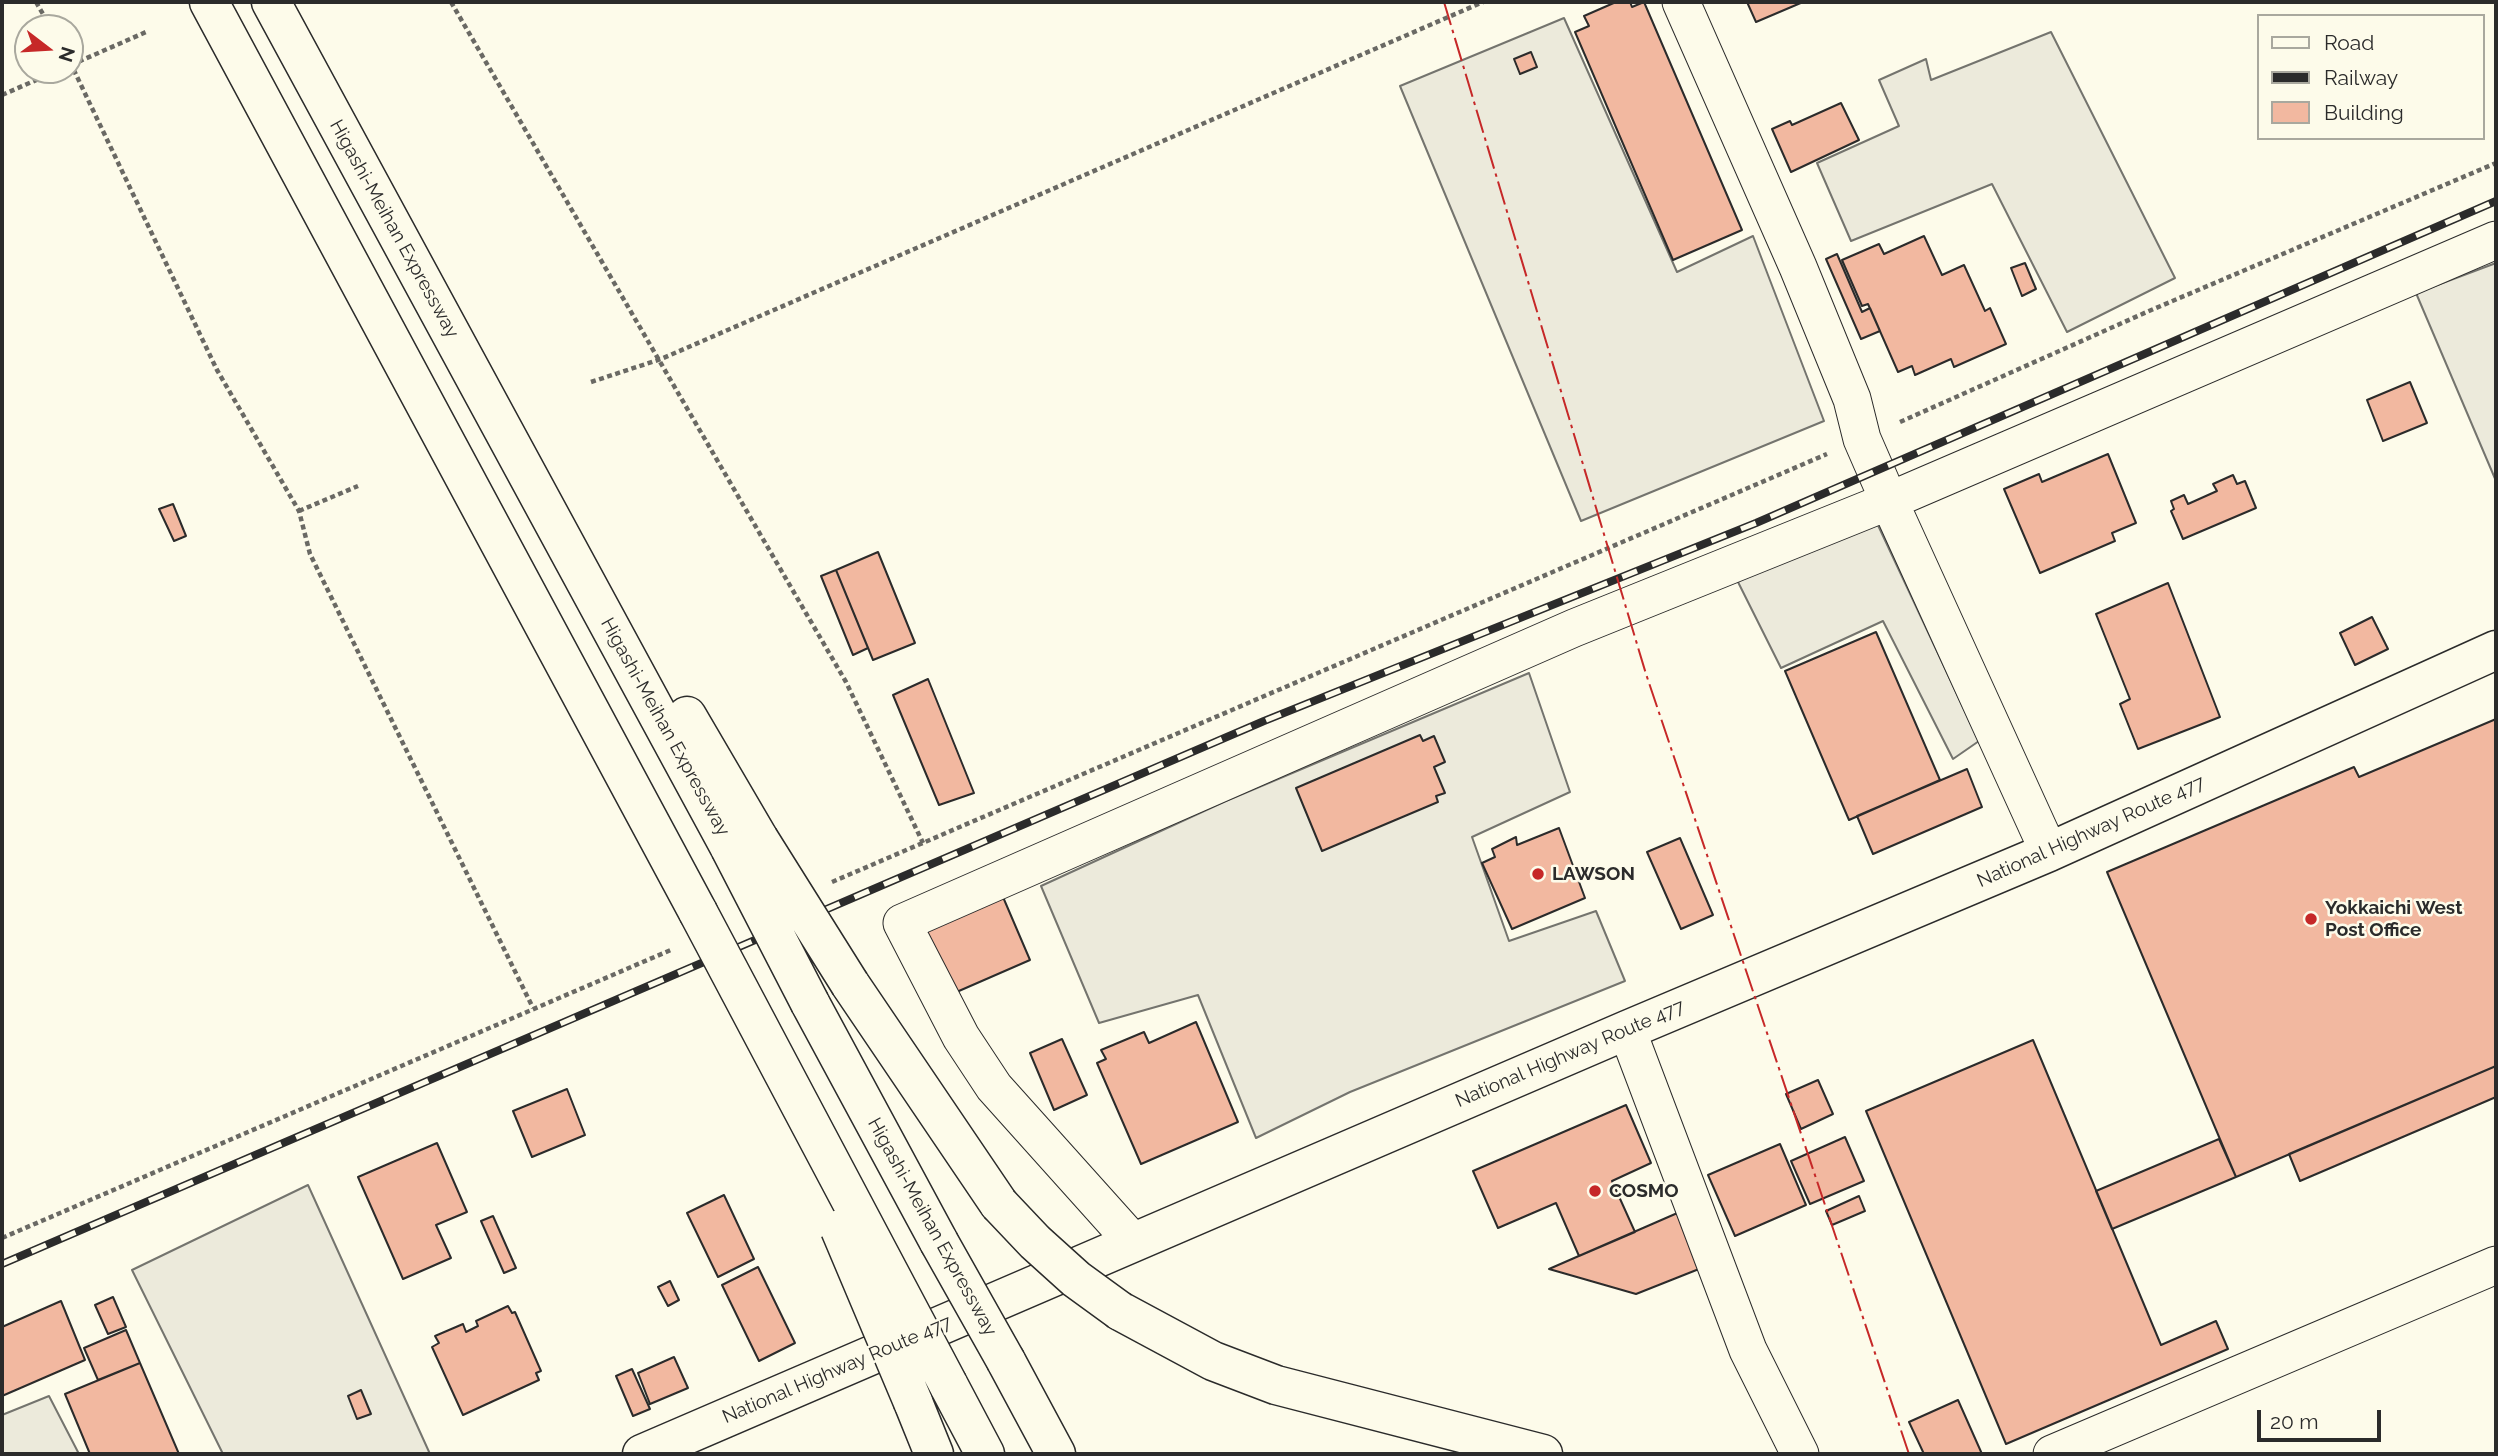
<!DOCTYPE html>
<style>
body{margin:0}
#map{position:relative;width:2498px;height:1456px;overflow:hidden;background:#fdfbea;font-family:Raleway,sans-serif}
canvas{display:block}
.frame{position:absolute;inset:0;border:4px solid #2b2b2b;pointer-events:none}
.legend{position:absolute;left:2257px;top:14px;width:228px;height:126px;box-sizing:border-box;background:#fdfbea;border:2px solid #a9a89e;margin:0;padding:9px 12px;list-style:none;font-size:21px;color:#2b2b2b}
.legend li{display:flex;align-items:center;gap:14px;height:35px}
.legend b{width:35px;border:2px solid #a9a89e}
.north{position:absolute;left:14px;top:14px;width:70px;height:70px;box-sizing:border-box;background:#fdfbea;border:2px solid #a9a89e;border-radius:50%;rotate:107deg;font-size:19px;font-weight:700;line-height:28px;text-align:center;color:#2b2b2b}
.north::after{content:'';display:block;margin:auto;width:24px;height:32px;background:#c62828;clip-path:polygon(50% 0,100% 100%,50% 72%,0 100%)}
.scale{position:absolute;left:2257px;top:1410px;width:124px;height:32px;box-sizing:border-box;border:4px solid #2b2b2b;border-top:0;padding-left:9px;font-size:21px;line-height:24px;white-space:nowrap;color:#2b2b2b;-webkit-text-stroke:5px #fdfbea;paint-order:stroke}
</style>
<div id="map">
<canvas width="2498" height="1456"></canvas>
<div class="frame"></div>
<ul class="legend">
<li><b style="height:9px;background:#fdfbea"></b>Road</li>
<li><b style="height:9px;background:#2b2b2b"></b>Railway</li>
<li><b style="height:19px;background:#f2b8a0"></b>Building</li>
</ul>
<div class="north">N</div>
<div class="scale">20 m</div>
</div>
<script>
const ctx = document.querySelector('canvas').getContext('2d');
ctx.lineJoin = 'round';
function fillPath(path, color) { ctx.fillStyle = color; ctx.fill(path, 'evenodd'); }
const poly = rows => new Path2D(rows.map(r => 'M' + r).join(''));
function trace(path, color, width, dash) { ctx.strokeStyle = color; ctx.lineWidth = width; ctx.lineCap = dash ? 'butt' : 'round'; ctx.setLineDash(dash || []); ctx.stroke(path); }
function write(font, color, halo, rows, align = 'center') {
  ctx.font = font + ' Raleway,sans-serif'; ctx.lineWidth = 5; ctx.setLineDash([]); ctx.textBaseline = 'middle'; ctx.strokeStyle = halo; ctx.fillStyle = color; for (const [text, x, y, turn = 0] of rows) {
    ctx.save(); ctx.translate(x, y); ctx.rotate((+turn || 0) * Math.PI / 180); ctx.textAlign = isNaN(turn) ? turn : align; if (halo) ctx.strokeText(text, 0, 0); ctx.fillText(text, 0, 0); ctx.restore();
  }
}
const parking = poly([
 [1564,18,1677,272,1753,236,1824,421,1581,521,1400,86,1564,18],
 [2051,32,2175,278,2067,332,1992,184,1851,241,1817,163,1899,126,1879,80,1926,59,1931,80,2051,32],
 [2496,263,2496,481,2416,293,2496,263],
 [1876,521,1979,741,1953,759,1883,621,1781,668,1737,580,1876,521],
 [1529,673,1570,792,1472,837,1509,941,1596,911,1625,981,1350,1092,1256,1138,1198,995,1099,1023,1041,886,1226,801,1529,673],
 [308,1185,430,1454,223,1454,132,1270,308,1185],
 [49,1396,79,1454,2,1454,2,1415,49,1396]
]);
fillPath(parking, '#eceadb');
trace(parking, '#74746e', 2);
const building = poly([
 [1616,2,1630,2,1632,7,1644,2,1742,230,1673,260,1575,32,1589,26,1584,16,1616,2],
 [1747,2,1803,2,1756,22,1747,2],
 [1531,52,1537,67,1520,74,1514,59,1531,52],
 [1841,103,1859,140,1791,172,1772,129,1790,121,1792,125,1841,103],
 [1924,236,1942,275,1964,265,1985,311,1990,308,2006,344,1954,367,1951,359,1915,375,1912,366,1898,372,1868,304,1862,306,1842,260,1879,244,1884,254,1924,236],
 [1837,254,1862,312,1870,308,1880,331,1861,339,1826,259,1837,254],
 [2025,263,2036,289,2022,296,2011,268,2025,263],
 [2410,382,2427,423,2383,441,2367,400,2410,382],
 [2108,454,2136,523,2112,533,2115,541,2040,573,2004,489,2039,474,2042,482,2108,454],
 [2233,475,2237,484,2245,481,2256,508,2183,539,2171,511,2174,509,2171,501,2184,495,2188,504,2217,491,2213,484,2233,475],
 [173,504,186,536,174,541,159,509,173,504],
 [878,552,915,643,873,660,836,570,878,552],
 [836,570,868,648,853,655,821,576,836,570],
 [2168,583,2220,717,2138,749,2120,704,2130,699,2096,614,2168,583],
 [2372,617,2388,649,2355,665,2340,633,2372,617],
 [1876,632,1940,780,1849,820,1785,671,1876,632],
 [928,679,974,793,939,805,893,695,928,679],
 [2496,719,2496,1066,2236,1177,2107,872,2354,767,2359,777,2496,719],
 [1420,735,1423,741,1434,736,1445,762,1434,767,1445,793,1436,796,1438,802,1322,851,1296,788,1420,735],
 [1967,769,1982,807,1873,854,1857,816,1967,769],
 [1559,828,1585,898,1512,929,1482,863,1495,857,1492,849,1516,837,1517,845,1559,828],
 [1680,838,1713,915,1681,929,1647,852,1680,838],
 [1003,897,1030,960,952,994,925,930,1003,897],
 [1196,1022,1238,1122,1141,1164,1097,1063,1106,1059,1101,1050,1144,1032,1149,1043,1196,1022],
 [1062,1039,1087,1095,1054,1110,1030,1053,1062,1039],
 [2033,1040,2161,1345,2216,1321,2228,1349,2006,1444,1866,1111,2033,1040],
 [2496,1066,2496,1097,2300,1181,2289,1154,2496,1066],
 [1818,1080,1833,1114,1801,1129,1786,1094,1818,1080],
 [567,1089,585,1135,532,1157,513,1111,567,1089],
 [1626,1105,1651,1163,1612,1181,1635,1232,1579,1256,1556,1203,1498,1228,1473,1171,1626,1105],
 [1845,1137,1864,1181,1810,1204,1791,1161,1845,1137],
 [2219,1139,2236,1177,2112,1229,2096,1191,2219,1139],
 [437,1143,467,1212,436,1225,451,1258,403,1279,358,1177,437,1143],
 [1780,1144,1806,1205,1735,1236,1708,1175,1780,1144],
 [724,1195,754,1259,718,1277,687,1213,724,1195],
 [1859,1196,1865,1211,1832,1225,1826,1211,1859,1196],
 [1682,1211,1704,1267,1636,1294,1549,1269,1682,1211],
 [493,1216,516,1268,504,1273,481,1221,493,1216],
 [758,1267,795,1343,759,1361,722,1285,758,1267],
 [670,1281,679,1300,668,1306,658,1287,670,1281],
 [113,1297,126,1327,108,1334,95,1305,113,1297],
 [61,1301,85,1360,2,1396,2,1327,61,1301],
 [508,1306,512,1313,515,1312,541,1371,536,1373,539,1380,463,1415,432,1347,439,1343,435,1336,463,1324,466,1332,478,1326,476,1321,508,1306],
 [126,1330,140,1363,98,1380,84,1348,126,1330],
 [674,1357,688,1388,650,1404,638,1373,674,1357],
 [140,1363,179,1454,90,1454,65,1394,140,1363],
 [632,1369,650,1409,633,1416,616,1376,632,1369],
 [361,1390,371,1414,357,1419,348,1396,361,1390],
 [1958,1400,1982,1454,1924,1454,1909,1422,1958,1400]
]);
fillPath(building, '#f2b8a0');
trace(building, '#2b2b2b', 2);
const minor = poly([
 [1681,2,1798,267,1852,399,1862,439,1889,501,2049,852],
 [1627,1030,1748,1350,1800,1454],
 [1133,1242,994,1087,961,1037,902,923,1574,628,1889,501,2496,240],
 [2052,1454,2496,1265]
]);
const trunk = poly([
 [642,1454,1627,1030,2049,852,2496,650]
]);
const motorway = poly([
 [209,2,698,912],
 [271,2,730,848],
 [687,716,759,839],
 [850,984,999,1204],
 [810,1003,939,1242],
 [1120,1311,1213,1361,1276,1385,1543,1454],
 [1006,1361,1056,1454],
 [948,1384,985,1454],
 [913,1402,934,1454]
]);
trace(minor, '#2b2b2b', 39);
trace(trunk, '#2b2b2b', 41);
trace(motorway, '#2b2b2b', 41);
trace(poly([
 [36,2,51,28],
 [451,2,846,682,923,843],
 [70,62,217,370,299,511,310,554,533,1008],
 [71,65,146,32],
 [2,95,59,70],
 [591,382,661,359,1483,2],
 [1900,422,2149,311,2496,163],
 [299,511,358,486],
 [832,882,1827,454],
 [2,1238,673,949]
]), '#6a6964', 4.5, [5, 3.5]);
trace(minor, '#fdfbea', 37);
trace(trunk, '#fdfbea', 38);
trace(motorway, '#fdfbea', 38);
const rail = poly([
 [2,1264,1264,721,1756,523,2496,201]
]);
trace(rail, '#2b2b2b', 8);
trace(rail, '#fdfbea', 5, [16]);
const motorwayBridge = poly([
 [759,839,850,984],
 [730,848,810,1003],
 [698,912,948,1384],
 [999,1204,1035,1242,1076,1279,1120,1311],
 [840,1229,913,1402],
 [939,1242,1006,1361]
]);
trace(motorwayBridge, '#2b2b2b', 41, []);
trace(motorwayBridge, '#fdfbea', 38);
trace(poly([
 [1444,2,1646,674,1909,1454]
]), '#c62828', 2, [24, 5, 3.5, 5]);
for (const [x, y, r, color] of [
 [1538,874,7,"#c62828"],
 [2311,919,7,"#c62828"],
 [1595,1191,7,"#c62828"]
]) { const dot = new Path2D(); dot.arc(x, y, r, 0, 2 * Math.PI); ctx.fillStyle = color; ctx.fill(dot); trace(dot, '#fdfbea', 2.5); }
write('19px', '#2b2b2b', '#fdfbea', [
 ["Higashi-Meihan Expressway",394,229,61],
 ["Higashi-Meihan Expressway",665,727,61],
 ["National Highway Route 477",2091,832,-24],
 ["National Highway Route 477",1570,1054,-23],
 ["Higashi-Meihan Expressway",932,1227,61],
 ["National Highway Route 477",837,1370,-23]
]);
write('bold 19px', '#2b2b2b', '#fdfbea', [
 ["LAWSON",1552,874],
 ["Yokkaichi West",2325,908],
 ["Post Office",2325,930],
 ["COSMO",1609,1191]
], 'left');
</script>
